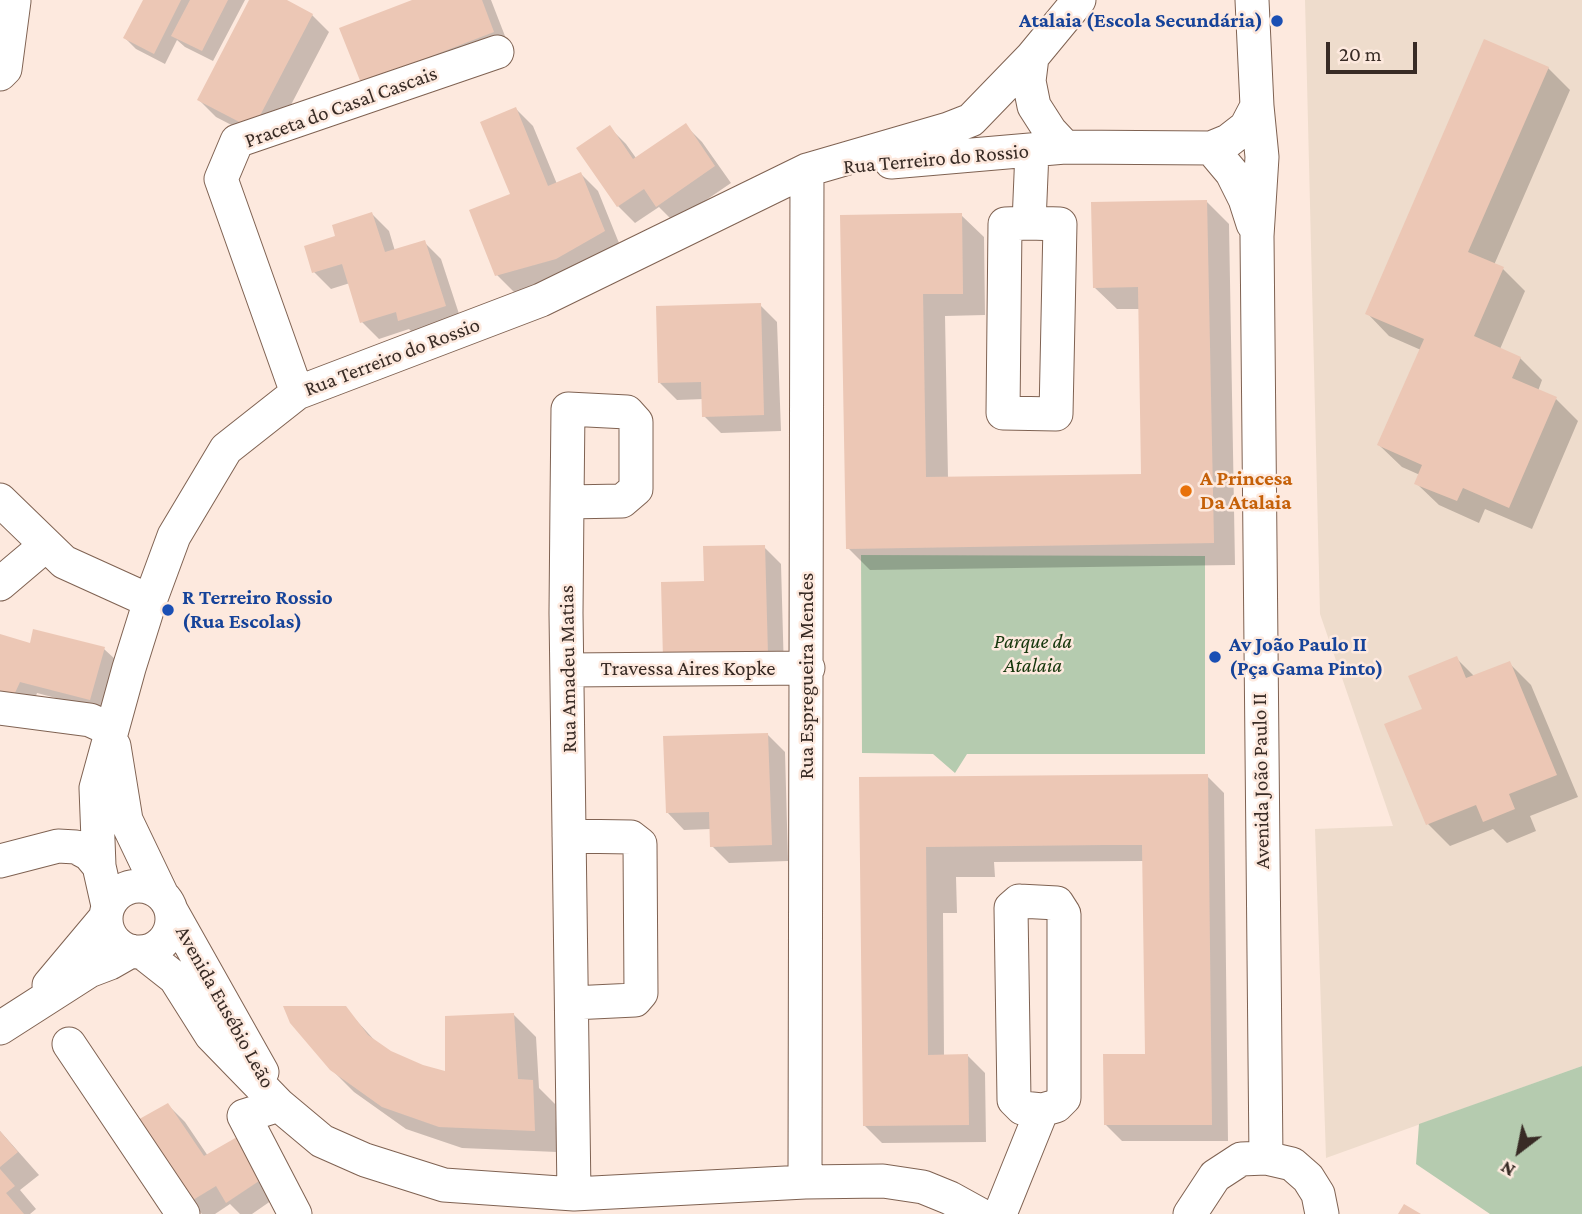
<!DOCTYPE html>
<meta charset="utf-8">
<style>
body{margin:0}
#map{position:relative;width:1582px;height:1214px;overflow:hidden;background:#fde9de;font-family:"Crimson Pro",serif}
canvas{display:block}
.north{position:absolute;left:1484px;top:1116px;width:70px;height:70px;-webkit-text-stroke:5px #fde9de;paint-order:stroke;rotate:212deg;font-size:19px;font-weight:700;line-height:28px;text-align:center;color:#382b25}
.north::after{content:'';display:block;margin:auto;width:24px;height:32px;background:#382b25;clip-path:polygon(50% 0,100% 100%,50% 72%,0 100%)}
.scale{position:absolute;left:1326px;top:42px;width:91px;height:32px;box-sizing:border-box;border:4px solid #382b25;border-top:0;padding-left:9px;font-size:21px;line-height:24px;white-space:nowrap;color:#382b25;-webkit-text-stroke:5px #fde9de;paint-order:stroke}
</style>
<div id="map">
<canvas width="1582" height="1214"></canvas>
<div class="north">N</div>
<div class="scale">20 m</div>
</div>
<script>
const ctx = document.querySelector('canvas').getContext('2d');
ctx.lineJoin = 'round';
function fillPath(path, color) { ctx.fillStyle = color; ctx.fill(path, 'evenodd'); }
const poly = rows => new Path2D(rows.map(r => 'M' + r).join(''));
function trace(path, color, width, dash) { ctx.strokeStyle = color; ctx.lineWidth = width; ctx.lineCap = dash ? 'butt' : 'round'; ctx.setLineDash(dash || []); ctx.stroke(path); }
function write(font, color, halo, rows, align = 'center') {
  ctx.font = font + ' "Crimson Pro",serif'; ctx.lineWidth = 5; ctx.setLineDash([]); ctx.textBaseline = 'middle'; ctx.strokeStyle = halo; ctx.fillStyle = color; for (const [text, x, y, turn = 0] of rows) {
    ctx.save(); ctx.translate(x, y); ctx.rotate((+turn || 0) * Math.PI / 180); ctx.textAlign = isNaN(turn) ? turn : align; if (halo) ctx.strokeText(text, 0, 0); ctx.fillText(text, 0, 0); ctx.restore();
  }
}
fillPath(poly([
 [1305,0,1582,0,1582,1066,1326,1158,1315,829,1393,826,1320,614]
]), '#eedccc');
fillPath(poly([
 [861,555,1205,556,1205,754,967,754,955,773,933,754,862,753],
 [1582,1066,1582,1214,1490,1214,1416,1164,1419,1124]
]), '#b5cbaf');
fillPath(poly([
 [145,0,245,0,213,61,185,47,177,40,165,64,136,49,125,38],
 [251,0,283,0,312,15,329,32,270,145,216,117,199,100],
 [417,0,491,0,510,49,379,99],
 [1548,68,1570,90,1494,265,1503,269,1525,291,1500,349,1520,358,1542,380,1538,391,1556,399,1578,421,1532,529,1485,509,1479,523,1439,505,1416,483,1420,475,1402,467,1379,445,1421,350,1389,336,1367,313],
 [516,109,533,126,557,184,581,174,598,191,621,248,573,275,514,292,497,275,512,195],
 [685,125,702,142,731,183,674,222,659,207,635,223,618,206,609,127,626,144,636,158],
 [1207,202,1229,224,1235,565,870,570,848,548,842,217,961,215,984,237,985,315,945,316,948,478,1143,475,1140,309,1117,309,1094,287],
 [372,214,389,231,395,251,424,242,441,259,462,323,417,337,409,329,379,339,362,322,350,283,331,289,314,272,338,237],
 [760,305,777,322,781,431,721,433,704,416,704,399,677,400,660,383],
 [764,547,781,564,784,672,706,582],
 [0,636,31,645,104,649,116,660,101,710,37,693,31,711,0,702],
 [1456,658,1475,677,1509,663,1531,685,1578,797,1530,816,1536,831,1507,843,1493,829,1450,846,1428,824,1424,709],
 [768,735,785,752,788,861,729,863,712,846,711,829,684,830,667,812],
 [1207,776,1224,793,1228,1141,1122,1141,1105,1124,1146,1056,1144,861,994,862,995,877,956,877,957,913,943,913,944,1056,968,1056,985,1073,986,1142,882,1143,865,1126,861,779],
 [345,1008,378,1044,390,1052,423,1067,446,1073,514,1015,536,1037,539,1088,555,1104,557,1152,462,1148,406,1129,354,1092,331,1069],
 [168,1105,185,1122,208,1156,237,1139,278,1196,252,1214,240,1214,230,1204,215,1214,202,1214,190,1202],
 [0,1131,39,1175,20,1190,36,1209,30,1214,0,1214]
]), '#0003');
fillPath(poly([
 [143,0,181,0,154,54,123,38],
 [190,0,228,0,202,51,171,36],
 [249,0,287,0,313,14,253,129,197,100],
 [412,0,482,0,494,32,361,83,339,28],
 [1484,39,1549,67,1468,252,1504,267,1474,336,1521,357,1512,378,1557,397,1509,508,1463,488,1457,501,1414,484,1422,465,1377,445,1424,339,1365,314],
 [516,107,548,186,581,172,605,231,556,259,495,276,469,210,510,194,480,122],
 [686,123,715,166,656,207,644,189,617,207,576,148,610,125,633,159],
 [1207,200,1214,543,846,549,840,215,962,213,963,294,923,294,926,477,1141,474,1138,287,1093,288,1091,202],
 [372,212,385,252,425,240,446,306,398,321,396,312,360,323,342,264,312,273,304,246,335,236,332,225],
 [761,303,764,415,702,417,701,382,658,383,656,306],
 [765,545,768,656,663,659,661,582,704,581,703,546],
 [33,629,105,647,90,700,20,682,14,695,0,691,0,634,30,643],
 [1457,656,1466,678,1510,661,1557,775,1509,794,1515,809,1483,822,1476,805,1426,825,1384,724,1422,709,1408,676],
 [768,733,772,845,710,847,709,812,666,813,663,736],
 [1208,774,1212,1125,1104,1125,1103,1054,1145,1054,1142,845,1102,845,926,847,928,1055,968,1054,969,1125,863,1126,859,777],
 [283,1006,346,1006,368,1035,391,1051,423,1065,445,1071,445,1016,514,1013,518,1079,533,1080,535,1131,439,1127,382,1107,330,1070,290,1023],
 [168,1103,204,1156,237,1137,262,1179,226,1203,216,1186,188,1203,134,1122],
 [0,1131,18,1152,0,1167],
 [0,1169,15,1186,6,1193,24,1214,0,1214],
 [1404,1204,1421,1214,1398,1214]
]), '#ecc7b5');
const street = poly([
 [1252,0,1257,106,1262,157,1257,236,1266,1158],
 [1032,57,1029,81,1034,106,1050,131,1065,147],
 [0,74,5,69,14,1],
 [1211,148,1232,173,1245,199,1253,224],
 [891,162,1065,147,1211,148,1228,141,1246,127,1257,106],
 [1029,223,1060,224,1056,414,1003,413,1005,224,1029,223],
 [1029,223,1032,151],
 [297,393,221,179,237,141,497,52],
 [0,500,64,562,150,601],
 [567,502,622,501,636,489,636,422,627,412,568,409,567,502,566,613,574,1194],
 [0,584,46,545],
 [568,670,808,668],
 [0,708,90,720,112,730],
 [114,746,126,820,161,893],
 [569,836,631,837,640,844,641,993,635,1000,572,1003],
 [0,861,58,846,76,847,89,854,99,866],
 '106 919a33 33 0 1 1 66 0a33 33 0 1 1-66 0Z',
 [1019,901,1057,903,1064,914,1064,1098,1056,1106,1042,1110,1022,1108,1014,1100,1011,908,1019,901],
 [108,906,99,866,96,788,129,668,150,601,174,536,226,449,297,393,541,300,807,170,948,129,971,120,1032,57,1079,0],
 [172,912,262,1072],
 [142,952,175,978,211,1035,279,1105,322,1141,365,1160,444,1185,574,1194,805,1182,883,1181,923,1187,950,1198,979,1214],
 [49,985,106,917],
 [0,1028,89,971,110,963,131,951],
 [69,1044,183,1214],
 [279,1105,244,1116,295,1214],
 [805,1182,807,170],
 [1000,1214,1042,1110],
 [1190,1214,1215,1176,1241,1159,1266,1158,1292,1164,1308,1178,1318,1194,1322,1214]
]);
trace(street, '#7f6252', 35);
trace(street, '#fff', 33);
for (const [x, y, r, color] of [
 [1277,21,7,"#1a4fb4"],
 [1186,491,7,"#e8710a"],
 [168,610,7,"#1a4fb4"],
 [1215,657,7,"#1a4fb4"]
]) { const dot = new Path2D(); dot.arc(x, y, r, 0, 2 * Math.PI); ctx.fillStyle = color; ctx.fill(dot); trace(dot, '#fde9de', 2.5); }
write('bold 21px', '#164399', '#fde9de', [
 ["Atalaia (Escola Secundária)",1263,21,"right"],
 ["R Terreiro Rossio",182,598],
 ["(Rua Escolas)",182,622],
 ["Av João Paulo II",1229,645],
 ["(Pça Gama Pinto)",1229,669]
], 'left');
write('21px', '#382b25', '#fde9de', [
 ["Praceta do Casal Cascais",341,107,-20],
 ["Rua Terreiro do Rossio",936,159,-5],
 ["Rua Terreiro do Rossio",392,357,-21],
 ["Rua Amadeu Matias",568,669,-91],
 ["Travessa Aires Kopke",688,669],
 ["Rua Espregueira Mendes",807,676,-90],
 ["Avenida João Paulo II",1261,781,-91],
 ["Avenida Eusébio Leão",225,1007,61]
]);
write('bold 21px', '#c56008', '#fde9de', [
 ["A Princesa",1200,479],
 ["Da Atalaia",1200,503]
], 'left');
write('italic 21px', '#16370c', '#fde9de', [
 ["Parque da",1033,642],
 ["Atalaia",1033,666]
]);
</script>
